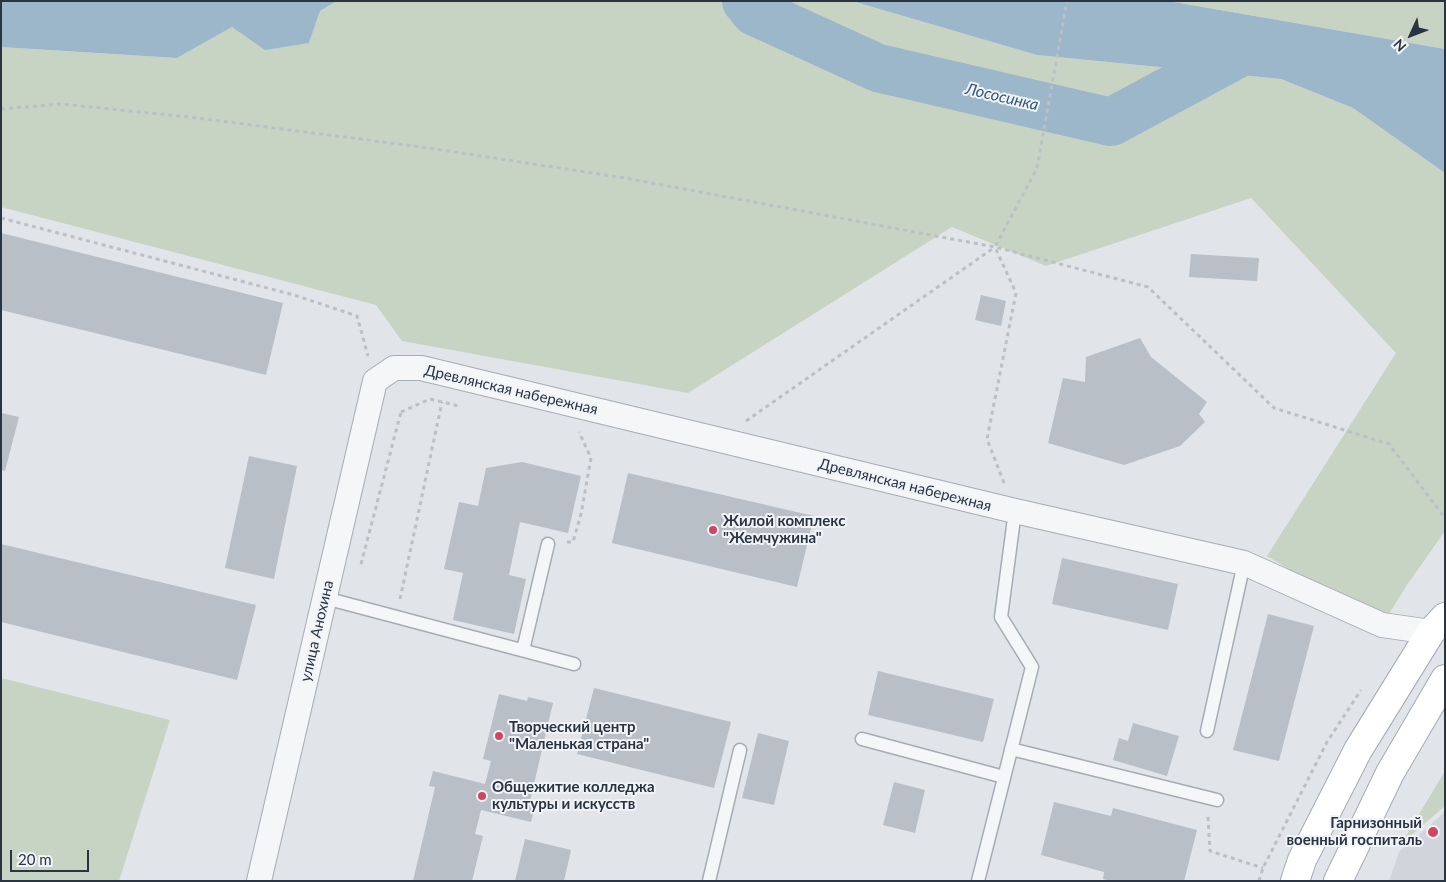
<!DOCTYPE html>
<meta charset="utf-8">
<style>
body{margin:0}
#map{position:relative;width:1446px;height:882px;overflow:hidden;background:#e1e5ea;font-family:Lato,sans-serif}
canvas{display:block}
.frame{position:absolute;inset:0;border:2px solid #293442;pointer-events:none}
.north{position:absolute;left:1386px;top:10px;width:50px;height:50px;-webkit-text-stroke:4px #f1f4f7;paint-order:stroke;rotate:227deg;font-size:14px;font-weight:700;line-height:20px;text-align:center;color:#293442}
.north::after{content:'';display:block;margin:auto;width:18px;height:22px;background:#293442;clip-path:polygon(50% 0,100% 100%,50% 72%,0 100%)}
.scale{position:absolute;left:10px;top:850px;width:79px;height:22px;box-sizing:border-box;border:2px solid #293442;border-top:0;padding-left:6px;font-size:15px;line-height:18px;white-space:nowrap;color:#293442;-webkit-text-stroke:4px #f1f4f7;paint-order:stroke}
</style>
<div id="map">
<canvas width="1446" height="882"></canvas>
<div class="frame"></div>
<div class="north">N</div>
<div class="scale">20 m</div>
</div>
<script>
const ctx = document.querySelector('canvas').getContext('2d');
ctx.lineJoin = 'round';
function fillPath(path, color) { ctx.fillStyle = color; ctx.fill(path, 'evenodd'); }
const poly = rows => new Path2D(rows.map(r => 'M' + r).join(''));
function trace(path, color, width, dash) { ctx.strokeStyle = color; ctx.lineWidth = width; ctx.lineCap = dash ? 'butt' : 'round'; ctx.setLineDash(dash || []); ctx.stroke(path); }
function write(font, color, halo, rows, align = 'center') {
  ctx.font = font + ' Lato,sans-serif'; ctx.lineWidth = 4; ctx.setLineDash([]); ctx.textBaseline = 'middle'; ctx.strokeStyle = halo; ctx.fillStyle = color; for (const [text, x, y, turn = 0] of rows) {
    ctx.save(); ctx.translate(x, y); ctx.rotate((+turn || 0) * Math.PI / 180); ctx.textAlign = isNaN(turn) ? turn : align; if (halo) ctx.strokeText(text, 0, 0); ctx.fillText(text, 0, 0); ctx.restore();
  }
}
fillPath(poly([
 [1445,812,1445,881,1389,881,1399,852]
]), '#d0d5dc');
fillPath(poly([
 [337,1,730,1,755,12,762,1,852,1,1037,55,1281,79,1353,108,1445,173,1445,531,1407,585,1382,625,1267,556,1396,353,1251,198,1046,266,952,227,688,393,402,341,376,305,1,207,1,47,177,58,232,27,309,43,320,11],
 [1169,1,1445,1,1445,49,1168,1],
 [1,678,170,720,119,881,1,881],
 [1445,771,1445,806,1401,844]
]), '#c8d4c3');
fillPath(poly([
 [1,1,337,1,320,11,309,43,265,50,232,27,177,58,1,47],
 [730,1,762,1,755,12],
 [852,1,1168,1,1445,49,1445,173,1353,108,1281,79,1037,55]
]), '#9cb6ca');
trace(poly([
 [746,1,755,12,878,68,1111,122,1256,44]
]), '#9cb6ca', 48);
fillPath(poly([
 [1,233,283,303,266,375,1,310],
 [1191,254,1259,258,1257,281,1189,277],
 [981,295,1006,301,1001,326,975,320],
 [1140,338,1151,357,1207,402,1199,414,1205,422,1180,446,1124,465,1048,443,1063,378,1085,382,1086,357],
 [1,413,19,417,5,471,1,470],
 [249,456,297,466,274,579,225,568],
 [522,462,581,476,568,533,520,522,509,575,526,579,514,634,453,620,463,573,444,569,459,502,478,506,486,468],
 [628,473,814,516,797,587,612,543],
 [1,544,256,605,237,680,1,622],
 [1062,558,1178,584,1168,630,1052,604],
 [1268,614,1314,626,1279,761,1233,750],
 [878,671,994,699,983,742,868,715],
 [594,688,731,722,714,788,577,754],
 [499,694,527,701,528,697,553,703,529,805,535,807,531,822,481,810,475,834,483,836,472,881,413,881,435,787,429,786,433,771,485,784,491,761,483,759],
 [1133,723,1179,736,1167,776,1113,760,1119,738,1128,741],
 [758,733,789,741,774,805,742,798],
 [894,782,925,790,915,833,883,825],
 [1054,802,1111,816,1113,808,1197,830,1184,881,1112,881,1103,879,1104,872,1041,855],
 [525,839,571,850,564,881,515,881]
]), '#b9bfc7');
const service = poly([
 [325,598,574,664],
 [523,650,548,544],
 [1207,731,1244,563],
 [862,739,1004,777],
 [1011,749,1217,800],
 [709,881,740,750],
 [978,881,1032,667,1001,617,1015,511]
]);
const minor = poly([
 [259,881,375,381,394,368,421,368,1015,511,1244,563,1382,625,1431,632]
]);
const primary = poly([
 [1295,881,1302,860,1358,750,1431,632,1445,617],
 [1338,881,1390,773,1445,679]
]);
trace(service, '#a6acb4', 15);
trace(minor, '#a6acb4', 26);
trace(primary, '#a1abb6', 30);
trace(poly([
 [1,109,61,104,189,117,422,147,625,178,995,247,1148,287,1274,408,1389,444,1445,518],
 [1,218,294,295,357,316,368,356],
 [401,412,430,399,459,406],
 [746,421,995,247],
 [1004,483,987,439,1016,293,995,247,1037,168,1067,1],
 [567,542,573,542,581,514,591,458,579,432],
 [361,564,401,412],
 [400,599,442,402],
 [1208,817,1210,851,1263,868],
 [1259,881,1263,868,1327,742,1361,690]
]), '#bbc0c5', 3, [4, 4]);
trace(service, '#f4f6f8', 12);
trace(minor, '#f4f6f8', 24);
trace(primary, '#fff', 28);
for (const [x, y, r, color] of [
 [713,530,5,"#cf4664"],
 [499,736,5,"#cf4664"],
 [482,796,5,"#cf4664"],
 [1433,832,6,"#cf4664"]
]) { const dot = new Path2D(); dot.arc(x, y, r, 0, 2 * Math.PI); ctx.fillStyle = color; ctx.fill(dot); trace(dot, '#f1f4f7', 2); }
write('15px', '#293442', '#f1f4f7', [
 ["Древлянская набережная",511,390,13],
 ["Древлянская набережная",905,485,14],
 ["улица Анохина",317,631,-77]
]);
write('bold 15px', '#293442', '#f1f4f7', [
 ["Жилой комплекс",723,521],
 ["\"Жемчужина\"",723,538],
 ["Творческий центр",509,727],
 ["\"Маленькая страна\"",509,744],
 ["Общежитие колледжа",492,787],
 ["культуры и искусств",492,804],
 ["Гарнизонный",1422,823,"right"],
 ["военный госпиталь",1422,840,"right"]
], 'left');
write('italic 16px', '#357', '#f1f4f7', [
 ["Лососинка",1002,97,13]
]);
</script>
